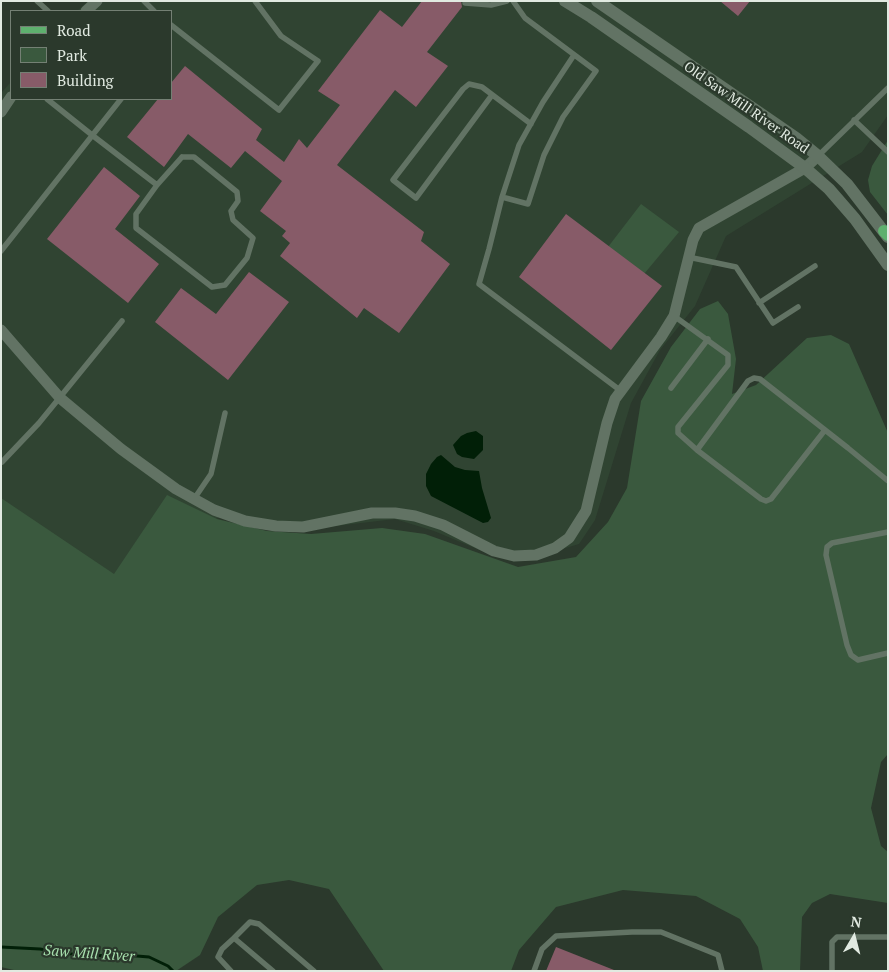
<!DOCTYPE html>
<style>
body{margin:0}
#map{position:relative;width:889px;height:972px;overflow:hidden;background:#2b392c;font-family:"PT Serif",serif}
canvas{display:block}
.frame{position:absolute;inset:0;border:2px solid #e1eae1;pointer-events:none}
.legend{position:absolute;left:10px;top:10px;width:162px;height:90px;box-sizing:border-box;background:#2b392c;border:1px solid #748074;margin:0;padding:6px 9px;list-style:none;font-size:15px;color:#e1eae1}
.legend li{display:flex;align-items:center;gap:10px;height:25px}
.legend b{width:25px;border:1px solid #748074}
.north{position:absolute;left:829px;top:912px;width:50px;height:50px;-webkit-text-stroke:4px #2b392c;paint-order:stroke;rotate:8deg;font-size:14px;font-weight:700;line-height:20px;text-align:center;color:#e1eae1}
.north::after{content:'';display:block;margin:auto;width:18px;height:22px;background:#e1eae1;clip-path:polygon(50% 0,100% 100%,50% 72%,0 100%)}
</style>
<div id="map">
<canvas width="889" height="972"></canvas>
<div class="frame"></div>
<ul class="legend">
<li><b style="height:6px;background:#5eb06e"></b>Road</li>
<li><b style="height:14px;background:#3a593e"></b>Park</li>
<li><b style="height:14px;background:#875b68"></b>Building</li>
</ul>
<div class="north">N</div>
</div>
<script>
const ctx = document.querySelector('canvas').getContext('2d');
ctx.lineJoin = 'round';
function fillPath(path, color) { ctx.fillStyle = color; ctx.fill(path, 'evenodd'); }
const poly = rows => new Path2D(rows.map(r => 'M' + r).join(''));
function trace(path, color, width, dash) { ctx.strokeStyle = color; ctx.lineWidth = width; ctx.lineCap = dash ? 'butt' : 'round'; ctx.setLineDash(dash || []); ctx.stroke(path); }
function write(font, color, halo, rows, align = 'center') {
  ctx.font = font + ' "PT Serif",serif'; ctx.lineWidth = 4.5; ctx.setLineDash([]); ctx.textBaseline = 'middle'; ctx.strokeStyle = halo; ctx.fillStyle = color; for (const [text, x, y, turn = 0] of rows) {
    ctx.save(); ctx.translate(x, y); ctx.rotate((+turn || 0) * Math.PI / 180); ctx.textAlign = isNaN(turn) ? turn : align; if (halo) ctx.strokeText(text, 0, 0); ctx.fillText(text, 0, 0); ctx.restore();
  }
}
fillPath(poly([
 [88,1,888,1,888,115,862,152,726,236,695,306,660,350,631,403,595,520,579,544,522,561,482,551,434,531,395,519,327,527,219,517,74,649,1,586,1,93,11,82,11,99,171,99,171,11,77,11]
]), '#304432');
fillPath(poly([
 [888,140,888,215,870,192,868,180,872,166],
 [641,204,679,232,644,274,608,247],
 [718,301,728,314,736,359,732,394,756,385,807,338,831,335,849,344,888,433,888,754,881,762,871,808,881,846,888,852,888,903,830,894,812,903,802,917,800,971,763,971,758,947,740,919,696,896,623,890,556,907,519,950,511,971,384,971,329,889,289,880,257,885,218,917,200,955,176,971,18,971,1,967,1,498,114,574,167,495,217,519,267,531,311,534,382,528,425,534,518,567,576,557,608,522,627,488,641,401,671,347,700,309]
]), '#3a593e');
fillPath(poly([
 [476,431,483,436,483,450,474,459,462,457,457,454,453,445,461,436,467,433],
 [441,455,455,467,465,470,479,471,482,488,491,518,488,522,483,523,431,496,426,486,426,474,431,464,437,457]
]), '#011f07');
trace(poly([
 [1,947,40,949,84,956,125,955,149,957,168,966,173,971]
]), '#011f07', 3);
fillPath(poly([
 [422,1,461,1,462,7,427,52,448,66,416,107,395,90,337,165,424,232,421,241,450,264,399,333,364,308,357,318,280,256,290,243,282,236,286,231,260,211,282,181,245,151,231,168,188,134,164,167,127,137,158,99,171,99,171,83,185,66,262,129,256,140,284,162,299,139,307,148,340,105,318,91,380,10,402,27],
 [720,1,750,1,738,16],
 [104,167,140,196,115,229,159,264,128,303,47,239],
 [566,214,662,286,611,350,519,277],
 [249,272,289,302,228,380,155,322,181,288,216,314],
 [556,947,614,970,614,971,546,971]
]), '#875b68');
trace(poly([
 [37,1,48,11],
 [144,1,154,11],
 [465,3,491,5,507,1],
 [171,25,279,110,318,61,281,36,255,1],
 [574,55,543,102,519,145,502,197,489,249,479,284,621,391],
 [492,95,416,198,393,180,463,89,469,84,482,87,531,124],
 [47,99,92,135,157,185],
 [854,120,888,152],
 [818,156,888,88],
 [182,157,194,157,237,192,238,201,231,211,233,220,253,238,247,258,225,285,212,287,136,228,136,214,157,185,182,157],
 [502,197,528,204,544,155,563,117,596,71,525,18,513,1],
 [1,251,121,99],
 [688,257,736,267,773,323,798,307],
 [759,303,815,266],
 [674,316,728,355,728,365,678,427,678,433,697,450],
 [671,388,708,339],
 [825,430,771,499,766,501,761,499,697,450,748,381,754,378,760,379,848,448,888,481],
 [2,462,39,423,122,321],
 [194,499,211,474,225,413],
 [888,532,832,543,827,547,826,555,847,645,851,655,858,660,888,653],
 [231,971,218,957,222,949,234,938],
 [273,971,234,938,250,922,259,924,314,971],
 [534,971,542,949,556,936,632,932,661,932,718,955,722,971],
 [832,971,832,942,837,937,888,937]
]), '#627364', 5.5);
trace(poly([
 [86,11,97,1],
 [1,112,11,97],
 [1,330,60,398,121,449,176,489,214,510,245,521,276,526,303,527,372,513,395,513,415,516,443,525,494,551,514,556,536,555,555,548,569,538,586,511,607,423,615,399,661,337,674,316,693,240,699,228,805,168,818,156]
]), '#627364', 11);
trace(poly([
 [565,1,591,17,749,127,805,168,829,189,855,219,888,265],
 [597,1,796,138,818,156,847,184,888,237]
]), '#627364', 12);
trace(poly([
 [884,231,888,235]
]), '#5eb06e', 12);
write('14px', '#e1eae1', '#2b392c', [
 ["Old Saw Mill River Road",746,108,35]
]);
write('italic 15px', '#a7dfad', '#2b392c', [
 ["Saw Mill River",89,954,4]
]);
</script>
